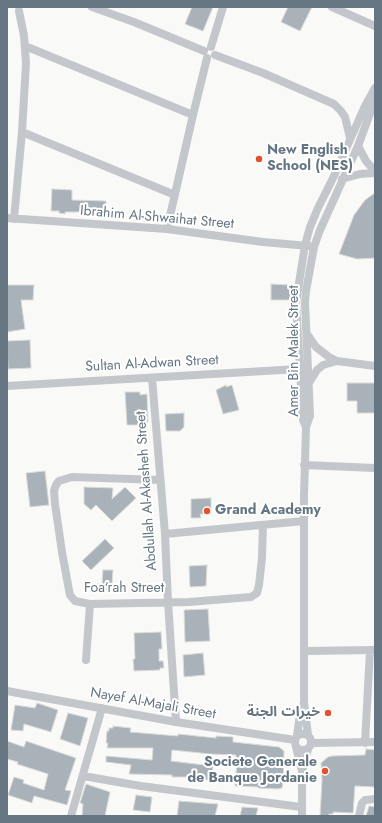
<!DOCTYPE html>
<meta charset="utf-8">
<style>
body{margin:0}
#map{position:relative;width:382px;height:823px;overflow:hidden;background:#f9f9f7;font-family:Jost,sans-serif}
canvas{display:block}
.frame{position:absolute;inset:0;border:8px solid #657682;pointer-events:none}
</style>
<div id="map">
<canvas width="382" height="823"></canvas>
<div class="frame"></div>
</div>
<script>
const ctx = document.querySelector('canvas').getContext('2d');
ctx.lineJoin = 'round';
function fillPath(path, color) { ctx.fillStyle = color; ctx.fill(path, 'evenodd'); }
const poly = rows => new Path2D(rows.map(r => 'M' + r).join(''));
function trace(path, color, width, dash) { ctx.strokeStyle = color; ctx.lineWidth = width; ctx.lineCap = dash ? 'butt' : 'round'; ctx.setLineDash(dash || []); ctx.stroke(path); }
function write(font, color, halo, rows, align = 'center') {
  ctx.font = font + ' Jost,"Noto Sans Arabic",sans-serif'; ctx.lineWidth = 4; ctx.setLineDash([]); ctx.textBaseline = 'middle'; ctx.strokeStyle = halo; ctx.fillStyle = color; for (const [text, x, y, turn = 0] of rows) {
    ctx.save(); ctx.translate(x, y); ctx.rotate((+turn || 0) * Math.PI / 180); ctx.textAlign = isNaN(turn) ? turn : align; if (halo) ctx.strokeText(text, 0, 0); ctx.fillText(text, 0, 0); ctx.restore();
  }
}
const building = poly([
 [192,7,213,7,203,31,185,24,192,7],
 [288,7,312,7,300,31,281,22,288,7],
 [52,189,72,190,72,200,106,201,106,215,80,214,80,212,65,212,65,214,59,213,59,211,51,211,52,189],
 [375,193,375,258,357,259,339,254,354,215,365,200,375,193],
 [271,284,291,285,290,300,271,300,271,284],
 [7,285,34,285,33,300,21,300,25,329,7,332,7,285],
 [30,340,31,368,8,369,7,341,30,340],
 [347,383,375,383,375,413,357,413,357,401,347,401,347,383],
 [226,385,226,387,232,385,239,410,223,414,216,390,226,385],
 [125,392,140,392,140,395,147,394,148,422,141,422,141,425,127,425,125,392],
 [184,413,184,427,180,431,166,431,165,414,184,413],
 [45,471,49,505,30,507,26,473,45,471],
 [84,487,113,488,112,499,125,487,136,498,112,521,96,505,91,510,84,504,84,487],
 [211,498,211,514,200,514,201,518,191,518,191,499,211,498],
 [105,539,114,548,91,570,82,561,105,539],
 [207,565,206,586,190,587,189,566,207,565],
 [103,570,113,570,112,584,117,584,117,591,97,590,97,584,102,584,103,570],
 [208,609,210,641,185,642,184,610,208,609],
 [161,632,162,649,159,649,159,661,163,661,164,668,160,668,160,670,134,671,133,659,135,659,134,633,161,632],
 [203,653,205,675,184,677,183,655,203,653],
 [37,703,58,710,51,732,24,724,23,731,11,730,15,705,35,708,37,703],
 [68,713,88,718,80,746,60,739,68,713],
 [113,726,131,728,130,732,178,736,178,734,216,738,216,736,233,737,233,742,279,747,284,751,283,783,282,788,278,789,258,788,258,787,235,786,237,761,236,761,236,755,210,754,172,750,171,761,213,766,212,780,195,780,195,777,172,777,172,775,129,774,131,765,106,762,106,756,152,760,153,748,107,748,108,743,106,743,107,731,109,731,109,728,113,728,113,726],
 [7,741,24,747,26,741,76,758,65,790,71,791,67,805,34,796,32,803,8,795,14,777,24,780,23,783,44,790,48,774,17,764,18,762,7,759,7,741],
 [366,749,375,750,375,787,355,786,353,813,333,812,333,814,329,814,329,816,320,816,322,780,321,763,328,757,332,756,365,755,366,749],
 [86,784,110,792,105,816,82,816,83,804,80,803,86,784],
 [136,795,152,797,150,812,133,810,136,795],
 [179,801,218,804,215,816,177,816,179,801],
 [369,806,375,807,375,816,366,816,369,806],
 [242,807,258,808,256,816,240,816,242,807]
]);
fillPath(building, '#a9b2b8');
trace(building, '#dbdbd9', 1);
trace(poly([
 [92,7,134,22,204,51],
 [332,7,375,26],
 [25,46,193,115],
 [211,47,223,7],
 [215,55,263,73,334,104,341,111,345,117,350,138],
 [22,132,175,195],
 [358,146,366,161,375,171],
 [342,179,360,174,375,173],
 [7,218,167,229,263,242,309,246],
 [14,219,22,132,26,63,24,36,19,11],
 [167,229,193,115,207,58],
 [307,334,316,347,329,357,337,361,375,366],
 [152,378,165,534,168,602,176,722],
 [309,383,317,370,323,365,337,361],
 [7,386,299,369],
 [306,427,303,420,296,302,305,245,310,227,318,208,334,176,365,106,375,88],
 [304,465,375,468],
 [160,480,72,477,59,481,56,485,54,491,55,504,62,552,69,590,70,595,75,601,90,604,189,602,251,597,257,593,259,585,262,558,263,525],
 [165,534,304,521],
 [304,651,374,650],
 [86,660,90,604],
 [7,691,176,722,295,740],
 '295 742a8 8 0 1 1 16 0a8 8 0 1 1-16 0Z',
 [308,735,304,702,304,496,306,427,310,416,305,302,306,291,314,247,320,230,358,146,372,108,375,96],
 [297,736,300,714,304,703],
 [311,743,375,742],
 [365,743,370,650],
 [296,747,302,771],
 [83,776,141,786,301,807],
 [71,816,102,708],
 [302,816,302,772,308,749],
 [359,816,362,803,365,800,375,799]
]), '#c3c7cb', 8);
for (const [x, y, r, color] of [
 [259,159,4,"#e1532f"],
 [207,511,4,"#e1532f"],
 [328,713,4,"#e1532f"],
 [325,771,4,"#e1532f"]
]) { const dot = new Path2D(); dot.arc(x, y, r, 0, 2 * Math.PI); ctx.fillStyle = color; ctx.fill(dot); trace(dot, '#fff', 1.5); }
write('bold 14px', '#657682', '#fff', [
 ["New English",267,151],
 ["School (NES)",267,167],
 ["Grand Academy",215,511],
 ["خيرات الجنة",320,713,"right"],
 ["Societe Generale",317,763,"right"],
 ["de Banque Jordanie",317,779,"right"]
], 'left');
write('14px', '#657682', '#fff', [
 ["Ibrahim Al-Shwaihat Street",157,218,5],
 ["Amer Bin Malek Street",295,351,-90],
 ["Sultan Al-Adwan Street",152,364,-3],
 ["Abdullah Al-Akasheh Street",147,491,-94],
 ["Foa‘rah Street",124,589],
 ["Nayef Al-Majali Street",153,704,10]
]);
</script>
